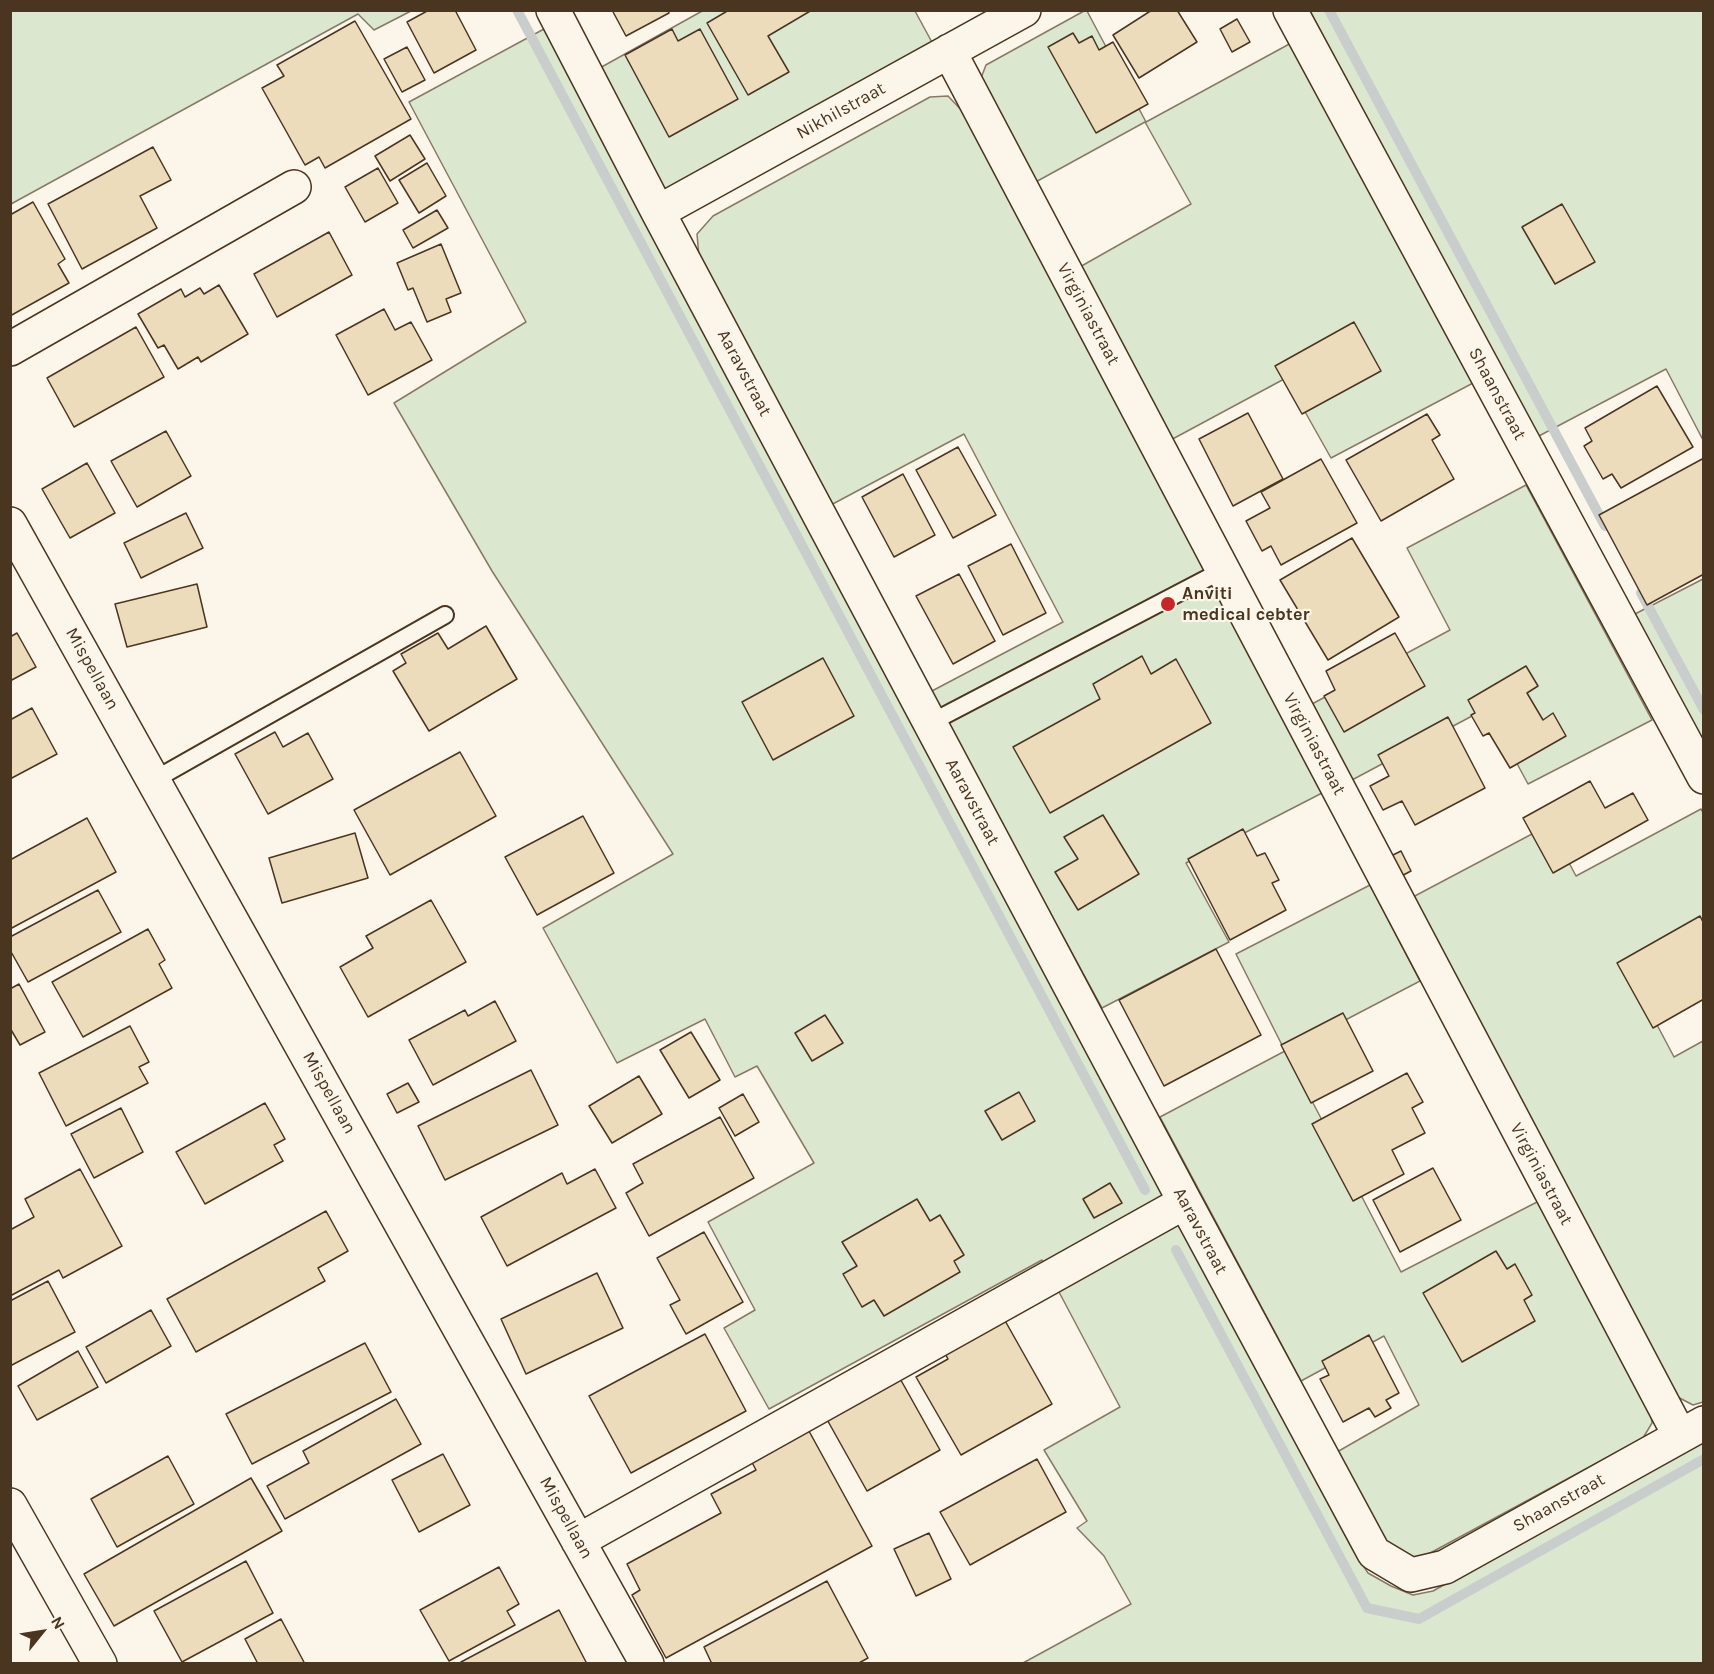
<!DOCTYPE html>
<style>
body{margin:0}
#map{position:relative;width:1714px;height:1674px;overflow:hidden;background:#fbf6e9;font-family:Karla,sans-serif}
canvas{display:block}
.frame{position:absolute;inset:0;border:12px solid #4a3520;pointer-events:none}
.north{position:absolute;left:12px;top:1602px;width:60px;height:60px;-webkit-text-stroke:4px #fbf6e9;paint-order:stroke;rotate:60deg;font-size:16px;font-weight:700;line-height:24px;text-align:center;color:#4a3520}
.north::after{content:'';display:block;margin:auto;width:21px;height:27px;background:#4a3520;clip-path:polygon(50% 0,100% 100%,50% 72%,0 100%)}
</style>
<div id="map">
<canvas width="1714" height="1674"></canvas>
<div class="frame"></div>
<div class="north">N</div>
</div>
<script>
const ctx = document.querySelector('canvas').getContext('2d');
ctx.lineJoin = 'round';
function fillPath(path, color) { ctx.fillStyle = color; ctx.fill(path, 'evenodd'); }
const poly = rows => new Path2D(rows.map(r => 'M' + r).join(''));
function trace(path, color, width, dash) { ctx.strokeStyle = color; ctx.lineWidth = width; ctx.lineCap = dash ? 'butt' : 'round'; ctx.setLineDash(dash || []); ctx.stroke(path); }
function write(font, color, halo, rows, align = 'center') {
  ctx.font = font + ' Karla,sans-serif'; ctx.lineWidth = 4.5; ctx.setLineDash([]); ctx.textBaseline = 'middle'; ctx.strokeStyle = halo; ctx.fillStyle = color; for (const [text, x, y, turn = 0] of rows) {
    ctx.save(); ctx.translate(x, y); ctx.rotate((+turn || 0) * Math.PI / 180); ctx.textAlign = isNaN(turn) ? turn : align; if (halo) ctx.strokeText(text, 0, 0); ctx.fillText(text, 0, 0); ctx.restore();
  }
}
const green = poly([
 [11,10,411,10,411,11,374,30,358,14,11,204,11,10],
 [704,10,915,11,940,57,674,194,659,185,598,69,704,10],
 [1084,11,1087,11,1146,122,1293,42,1475,382,1331,458,1286,378,1167,442,1078,268,1191,204,1145,122,1032,184,981,78,986,65,1084,11],
 [1310,11,1703,11,1703,440,1666,369,1537,437,1310,11],
 [544,29,1353,1550,1368,1573,1391,1586,1413,1595,1433,1591,1703,1439,1703,1663,1023,1663,1131,1604,1104,1556,1077,1528,1087,1521,1044,1450,1120,1407,1042,1260,769,1409,724,1328,755,1310,708,1222,814,1163,757,1066,735,1077,705,1019,617,1063,543,928,673,854,492,571,394,403,526,322,409,102,544,29],
 [948,96,966,115,1324,792,1186,863,1229,942,1102,1008,930,692,1063,622,964,434,829,506,699,257,697,234,713,216,930,97,948,96],
 [1526,485,1652,720,1528,784,1487,708,1352,780,1312,704,1450,630,1407,548,1526,485],
 [1703,579,1703,741,1635,614,1703,579],
 [1701,809,1704,814,1703,923,1626,966,1674,1057,1703,1041,1703,1402,1693,1405,1672,1394,1411,898,1549,825,1576,876,1701,809],
 [1370,885,1420,981,1286,1051,1401,1272,1539,1201,1650,1406,1652,1423,1643,1438,1421,1558,1401,1556,1387,1543,1337,1452,1419,1405,1384,1336,1301,1381,1160,1117,1285,1051,1236,954,1370,885]
]);
fillPath(green, '#dce7d0');
trace(green, '#887966', 1.5);
trace(poly([
 [517,10,1145,1190],
 [1329,10,1605,526],
 [1641,593,1704,710],
 [1176,1250,1367,1608,1419,1619,1704,1459]
]), '#c9cecd', 10);
const building = poly([
 [429,10,455,10,476,50,434,73,407,22,429,10],
 [612,10,668,10,669,13,626,36,612,10],
 [729,10,812,10,768,36,789,72,748,95,707,23,729,10],
 [1152,10,1177,10,1197,42,1139,78,1113,35,1152,10],
 [1237,19,1250,42,1232,52,1220,29,1237,19],
 [355,21,411,119,325,168,319,157,305,165,262,88,284,76,277,65,355,21],
 [672,29,678,41,700,29,738,99,669,137,625,55,672,29],
 [1073,33,1079,43,1092,36,1099,50,1113,42,1148,104,1096,133,1048,47,1073,33],
 [407,47,425,80,402,92,384,59,407,47],
 [410,135,425,159,390,181,375,156,410,135],
 [153,147,171,180,140,196,157,228,82,269,48,204,153,147],
 [427,163,446,196,419,213,399,180,427,163],
 [378,168,398,203,365,222,345,187,378,168],
 [33,202,65,259,58,264,69,283,10,316,10,215,33,202],
 [1562,204,1595,262,1555,284,1522,227,1562,204],
 [437,210,448,228,413,248,403,230,437,210],
 [329,232,352,275,277,317,254,274,329,232],
 [441,244,461,293,446,299,451,312,427,322,413,288,408,290,397,263,441,244],
 [219,285,248,334,201,362,198,357,178,369,164,345,158,348,138,314,181,289,185,297,200,288,204,294,219,285],
 [384,309,395,330,411,322,432,360,368,395,336,335,384,309],
 [1354,322,1381,371,1302,414,1275,366,1354,322],
 [136,327,164,377,74,427,47,378,136,327],
 [1657,386,1693,447,1621,488,1612,474,1603,479,1584,446,1592,441,1585,428,1657,386],
 [1248,413,1283,479,1233,506,1199,439,1248,413],
 [1427,414,1440,435,1432,440,1454,479,1381,521,1346,460,1427,414],
 [166,431,191,476,137,507,111,461,166,431],
 [958,447,996,515,953,538,916,470,958,447],
 [1704,458,1704,574,1647,605,1599,515,1704,458],
 [1321,459,1357,523,1281,565,1271,546,1262,551,1246,521,1270,508,1261,492,1321,459],
 [87,463,115,513,70,538,42,489,87,463],
 [903,474,935,535,894,557,862,497,903,474],
 [186,513,203,548,141,578,124,543,186,513],
 [1352,538,1399,617,1328,660,1280,580,1352,538],
 [1011,544,1046,613,1003,635,968,566,1011,544],
 [959,574,995,641,953,664,916,596,959,574],
 [197,584,207,627,127,647,115,604,197,584],
 [486,626,517,679,429,731,393,671,406,663,401,654,438,633,448,649,486,626],
 [17,633,36,667,10,681,10,637,17,633],
 [1395,633,1425,686,1344,732,1324,696,1335,690,1326,671,1395,633],
 [1142,656,1151,674,1176,659,1211,723,1050,813,1013,747,1100,699,1093,684,1142,656],
 [823,658,854,716,773,760,742,702,823,658],
 [1526,666,1538,686,1527,693,1543,720,1553,713,1566,736,1510,768,1489,733,1483,736,1471,715,1475,713,1468,700,1526,666],
 [32,708,57,754,10,779,10,720,32,708],
 [1448,717,1485,788,1415,825,1402,801,1383,810,1370,786,1389,776,1378,755,1448,717],
 [275,732,283,747,308,733,333,779,268,814,235,754,275,732],
 [460,752,496,816,390,875,354,810,460,752],
 [1590,781,1605,808,1633,793,1648,820,1553,873,1523,818,1590,781],
 [1103,815,1139,874,1078,910,1055,872,1078,859,1064,837,1103,815],
 [583,816,614,873,537,915,505,857,583,816],
 [87,818,116,872,10,929,10,860,87,818],
 [1243,829,1257,856,1265,853,1279,880,1272,883,1286,910,1230,940,1188,859,1243,829],
 [355,833,368,878,282,903,269,858,355,833],
 [1401,851,1411,871,1392,881,1381,861,1401,851],
 [98,890,121,932,28,982,10,950,10,937,98,890],
 [431,900,466,962,368,1017,340,967,373,948,366,936,431,900],
 [1700,916,1704,924,1704,999,1653,1028,1617,963,1700,916],
 [148,929,165,960,159,964,172,988,83,1037,52,982,148,929],
 [1216,949,1261,1035,1164,1086,1119,1000,1216,949],
 [19,984,45,1032,20,1045,10,1028,10,989,19,984],
 [495,1001,516,1041,433,1085,409,1040,465,1010,468,1016,495,1001],
 [1343,1013,1373,1071,1311,1103,1281,1045,1343,1013],
 [825,1015,843,1043,812,1061,795,1033,825,1015],
 [130,1026,149,1062,139,1067,148,1083,66,1126,39,1073,130,1026],
 [691,1032,720,1080,689,1098,660,1050,691,1032],
 [531,1070,558,1125,445,1180,418,1126,531,1070],
 [1407,1073,1423,1102,1412,1108,1425,1133,1392,1150,1404,1174,1353,1201,1312,1124,1407,1073],
 [639,1076,662,1114,612,1143,589,1106,639,1076],
 [408,1083,419,1102,397,1113,387,1094,408,1083],
 [1019,1092,1035,1121,1002,1140,985,1111,1019,1092],
 [743,1094,759,1122,735,1136,719,1108,743,1094],
 [265,1103,285,1139,274,1145,283,1161,205,1204,176,1152,265,1103],
 [121,1108,143,1152,94,1178,71,1134,121,1108],
 [720,1117,754,1178,649,1236,626,1193,643,1183,633,1164,720,1117],
 [1433,1168,1461,1220,1400,1252,1373,1200,1433,1168],
 [80,1169,122,1246,63,1278,59,1270,10,1296,10,1230,34,1217,25,1199,80,1169],
 [595,1169,616,1208,507,1266,481,1217,562,1173,567,1184,595,1169],
 [1110,1183,1122,1203,1094,1218,1083,1199,1110,1183],
 [917,1199,930,1221,940,1215,964,1255,954,1261,960,1272,884,1316,874,1300,862,1307,843,1274,857,1266,842,1242,917,1199],
 [326,1211,348,1251,318,1268,325,1281,196,1352,167,1299,326,1211],
 [704,1232,743,1302,686,1334,670,1305,680,1300,657,1258,704,1232],
 [1496,1251,1507,1269,1515,1264,1532,1295,1524,1300,1535,1321,1462,1362,1423,1293,1496,1251],
 [597,1273,623,1328,526,1374,501,1319,597,1273],
 [48,1281,75,1332,10,1366,10,1301,48,1281],
 [151,1310,171,1346,106,1383,86,1347,151,1310],
 [999,1310,1052,1404,961,1455,916,1377,948,1359,940,1344,999,1310],
 [705,1334,746,1411,631,1473,589,1396,705,1334],
 [1369,1335,1399,1393,1386,1400,1391,1408,1375,1417,1369,1408,1343,1422,1320,1379,1329,1375,1322,1361,1369,1335],
 [365,1343,391,1392,252,1464,226,1414,365,1343],
 [78,1351,98,1387,37,1420,18,1386,78,1351],
 [893,1366,940,1450,867,1491,820,1407,893,1366],
 [396,1399,421,1444,285,1519,267,1486,309,1463,303,1451,396,1399],
 [804,1422,872,1546,666,1658,632,1595,640,1590,627,1564,721,1513,711,1494,756,1470,747,1453,804,1422],
 [443,1454,470,1505,419,1532,392,1480,443,1454],
 [168,1456,194,1504,117,1547,91,1499,168,1456],
 [1037,1459,1066,1512,970,1565,940,1512,1037,1459],
 [251,1478,282,1531,114,1626,84,1574,251,1478],
 [929,1533,951,1579,916,1596,894,1549,929,1533],
 [246,1561,273,1613,182,1662,154,1611,246,1561],
 [499,1567,519,1604,507,1611,515,1625,449,1661,420,1610,499,1567],
 [827,1581,868,1658,857,1664,712,1664,704,1647,827,1581],
 [559,1610,586,1662,583,1664,461,1664,461,1662,559,1610],
 [281,1619,305,1664,258,1664,245,1639,281,1619]
]);
fillPath(building, '#ecdcbc');
trace(building, '#4a3520', 1.5);
const lane = poly([
 [930,723,1223,570],
 [154,780,445,615]
]);
const street = poly([
 [553,10,658,212,1185,1202,1374,1553,1411,1575,1445,1567,1704,1423],
 [1290,10,1704,777],
 [949,51,1680,1436],
 [658,212,1024,10],
 [10,349,294,187],
 [10,524,647,1664],
 [10,1505,100,1664],
 [578,1541,1185,1202]
]);
trace(lane, '#4a3520', 20);
trace(street, '#4a3520', 36);
trace(lane, '#fbf6e9', 16);
trace(street, '#fbf6e9', 33);
for (const [x, y, r, color] of [
 [1168,604,8,"#c62828"]
]) { const dot = new Path2D(); dot.arc(x, y, r, 0, 2 * Math.PI); ctx.fillStyle = color; ctx.fill(dot); trace(dot, '#fbf6e9', 2); }
write('18px', '#4a3520', '#fbf6e9', [
 ["Nikhilstraat",841,111,-29],
 ["Virginiastraat",1088,314,62],
 ["Aaravstraat",744,373,62],
 ["Shaanstraat",1497,394,62],
 ["Mispellaan",92,669,61],
 ["Virginiastraat",1314,744,62],
 ["Aaravstraat",972,802,62],
 ["Mispellaan",329,1093,61],
 ["Virginiastraat",1541,1174,62],
 ["Aaravstraat",1200,1231,62],
 ["Shaanstraat",1559,1503,-29],
 ["Mispellaan",566,1518,61]
]);
write('bold 18px', '#4a3520', '#fbf6e9', [
 ["Anviti",1182,594],
 ["medical cebter",1182,615]
], 'left');
</script>
